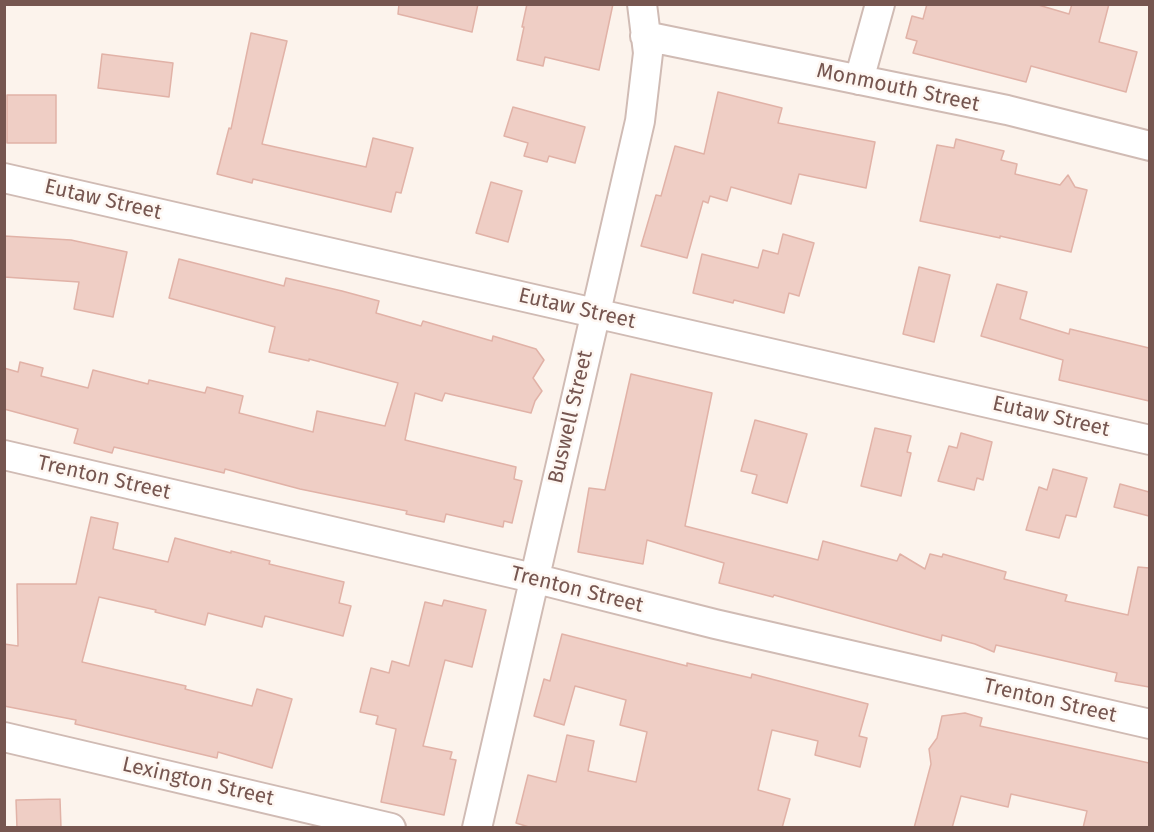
<!DOCTYPE html>
<style>
body{margin:0}
#map{position:relative;width:1154px;height:832px;overflow:hidden;background:#fcf3ec;font-family:"Fira Sans",sans-serif}
canvas{display:block}
.frame{position:absolute;inset:0;border:6px solid #765650;pointer-events:none}
</style>
<div id="map">
<canvas width="1154" height="832"></canvas>
<div class="frame"></div>
</div>
<script>
const ctx = document.querySelector('canvas').getContext('2d');
ctx.lineJoin = 'round';
function fillPath(path, color) { ctx.fillStyle = color; ctx.fill(path, 'evenodd'); }
const poly = rows => new Path2D(rows.map(r => 'M' + r).join(''));
function trace(path, color, width, dash) { ctx.strokeStyle = color; ctx.lineWidth = width; ctx.lineCap = dash ? 'butt' : 'round'; ctx.setLineDash(dash || []); ctx.stroke(path); }
function write(font, color, halo, rows, align = 'center') {
  ctx.font = font + ' "Fira Sans",sans-serif'; ctx.lineWidth = 5; ctx.setLineDash([]); ctx.textBaseline = 'middle'; ctx.strokeStyle = halo; ctx.fillStyle = color; for (const [text, x, y, turn = 0] of rows) {
    ctx.save(); ctx.translate(x, y); ctx.rotate((+turn || 0) * Math.PI / 180); ctx.textAlign = isNaN(turn) ? turn : align; if (halo) ctx.strokeText(text, 0, 0); ctx.fillText(text, 0, 0); ctx.restore();
  }
}
const building = poly([
 [399,4,478,4,472,32,398,14,399,4],
 [527,4,613,4,599,70,545,57,543,66,517,60,524,27,522,27,527,4],
 [927,4,1035,4,1069,14,1072,4,1109,4,1099,42,1137,52,1126,92,1031,66,1026,82,913,53,917,41,906,38,912,16,923,19,927,4],
 [251,33,287,41,262,144,366,167,373,138,413,148,401,193,396,192,391,212,253,179,252,183,217,174,229,128,231,129,251,33],
 [102,54,173,63,169,97,98,88,102,54],
 [718,92,782,108,778,123,875,142,866,188,799,174,791,204,731,187,727,201,710,196,708,203,703,201,687,258,641,246,656,195,661,196,675,146,704,154,718,92],
 [7,95,56,95,56,143,7,143,7,95],
 [513,107,585,127,575,163,549,156,547,162,524,156,528,143,504,136,513,107],
 [956,139,1004,151,1001,160,1017,164,1015,174,1060,185,1068,175,1075,187,1087,190,1071,252,1000,236,1000,238,920,221,937,145,954,148,956,139],
 [491,182,522,191,508,242,476,233,491,182],
 [783,234,814,243,799,296,789,293,784,313,734,300,733,303,693,293,702,254,758,268,763,250,778,254,783,234],
 [4,236,71,240,127,252,113,317,74,309,79,282,4,277,4,236],
 [179,259,284,286,286,278,342,291,379,301,376,313,421,326,423,321,492,341,493,336,536,349,544,360,533,378,542,391,535,401,531,413,445,393,442,401,415,393,405,440,516,467,514,479,522,481,512,523,504,521,503,527,446,514,444,522,406,514,407,511,300,489,225,469,224,473,114,447,112,453,74,443,78,429,4,409,4,368,18,372,20,362,43,368,41,376,88,388,93,370,148,384,149,380,205,393,207,387,243,396,239,413,313,432,317,411,385,426,398,383,309,359,309,361,269,352,275,327,169,298,179,259],
 [919,267,950,275,934,342,903,334,919,267],
 [997,284,1027,292,1020,319,1069,334,1070,329,1149,348,1149,401,1059,380,1063,360,981,336,997,284],
 [631,374,712,393,685,526,818,560,823,541,897,561,900,554,925,569,930,554,942,557,943,554,1006,572,1004,579,1067,595,1065,601,1128,615,1138,567,1149,568,1149,687,1115,681,1117,673,996,645,994,652,975,644,942,635,941,641,774,595,773,597,719,583,724,563,647,540,643,564,578,552,589,488,605,490,631,374],
 [755,420,807,434,787,503,752,493,757,475,741,471,755,420],
 [875,428,911,436,907,452,911,453,901,496,861,486,875,428],
 [961,433,992,442,983,480,977,478,974,490,938,481,949,446,957,448,961,433],
 [1053,469,1087,478,1076,517,1066,515,1059,538,1026,530,1039,487,1047,490,1053,469],
 [1120,484,1149,492,1149,516,1114,507,1120,484],
 [91,517,118,523,113,549,168,562,175,538,231,553,231,551,270,561,269,564,344,582,339,603,351,606,343,636,265,616,262,627,208,613,205,625,155,612,156,610,99,597,82,662,186,686,185,689,252,706,257,689,292,699,272,768,218,752,217,758,75,724,76,720,4,706,4,644,18,646,17,584,76,584,91,517],
 [444,600,486,610,472,667,445,660,423,746,452,752,450,759,456,760,444,815,381,802,396,729,376,724,378,716,360,712,371,668,389,673,392,661,409,666,425,602,442,606,444,600],
 [562,634,687,666,687,663,751,678,752,674,868,704,859,736,867,738,860,767,815,755,818,741,772,730,758,790,790,799,782,828,532,828,516,823,528,775,556,782,567,735,594,741,588,771,636,782,647,732,620,725,626,700,575,686,564,725,534,716,544,679,550,681,562,634],
 [965,713,982,718,980,726,1149,763,1149,828,1083,828,1087,811,1011,794,1008,807,961,796,952,828,914,828,931,764,929,749,937,738,942,716,965,713],
 [60,799,61,828,17,828,16,800,60,799]
]);
fillPath(building, '#efcec5');
trace(building, '#e1b2a7', 1.5);
const minor = poly([
 [645,36,1007,110,1150,146],
 [859,80,880,4],
 [4,178,1150,440],
 [4,455,533,578,715,624,1150,724],
 [4,737,391,828],
 [477,828,640,121,648,53,642,4]
]);
trace(minor, '#d0bbb4', 32);
trace(minor, '#fff', 28);
write('21px', '#765650', '#fef7f2', [
 ["Monmouth Street",898,88,12],
 ["Eutaw Street",103,200,13],
 ["Eutaw Street",577,309,13],
 ["Buswell Street",571,417,-77],
 ["Eutaw Street",1051,417,13],
 ["Trenton Street",104,478,13],
 ["Trenton Street",577,590,14],
 ["Trenton Street",1050,701,13],
 ["Lexington Street",198,782,13]
]);
</script>
